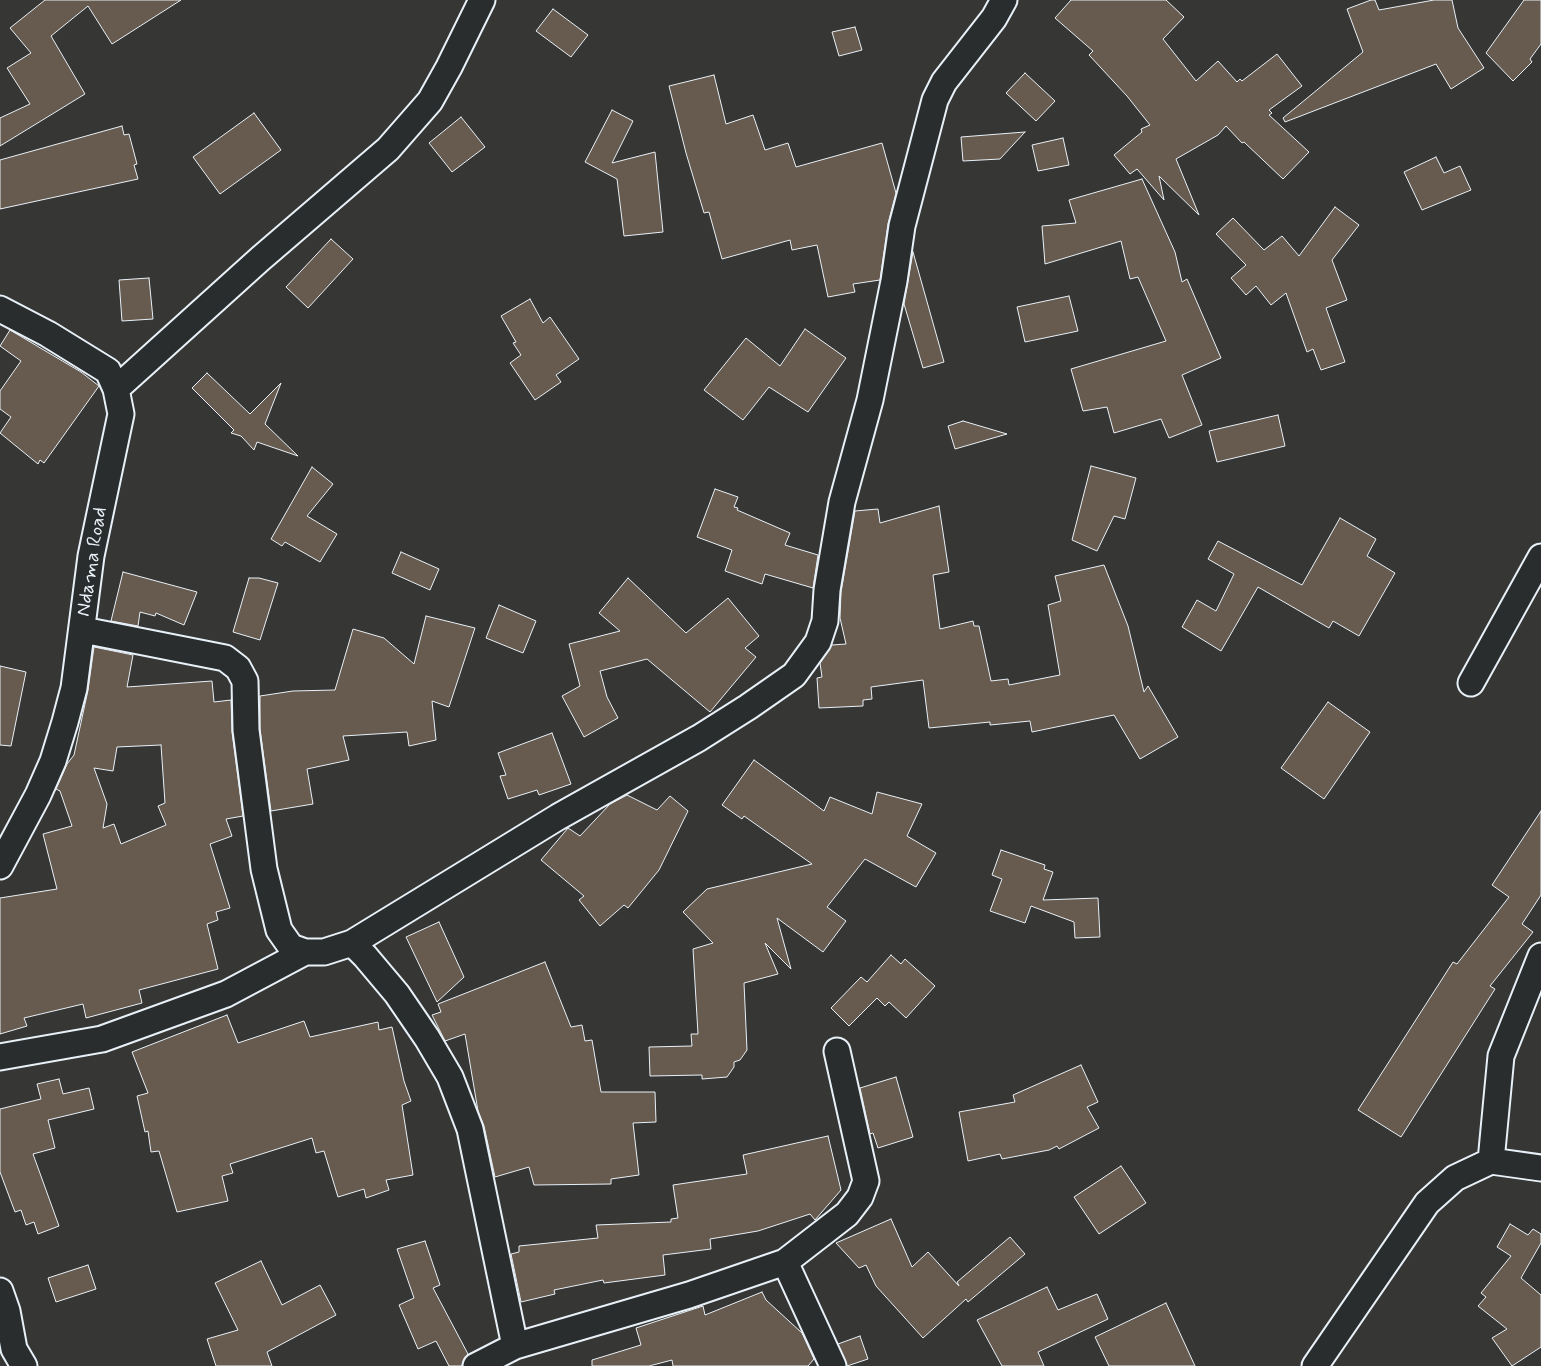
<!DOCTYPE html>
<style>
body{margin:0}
canvas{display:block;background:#363634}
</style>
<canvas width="1541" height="1366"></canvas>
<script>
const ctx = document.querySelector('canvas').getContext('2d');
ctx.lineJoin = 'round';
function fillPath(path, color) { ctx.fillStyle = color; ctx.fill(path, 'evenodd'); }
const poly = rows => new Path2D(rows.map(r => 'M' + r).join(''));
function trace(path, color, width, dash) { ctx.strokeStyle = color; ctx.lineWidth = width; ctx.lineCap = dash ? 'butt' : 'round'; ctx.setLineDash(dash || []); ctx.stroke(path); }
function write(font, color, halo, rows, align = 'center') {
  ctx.font = font + ' Mynerve,sans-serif'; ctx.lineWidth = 4; ctx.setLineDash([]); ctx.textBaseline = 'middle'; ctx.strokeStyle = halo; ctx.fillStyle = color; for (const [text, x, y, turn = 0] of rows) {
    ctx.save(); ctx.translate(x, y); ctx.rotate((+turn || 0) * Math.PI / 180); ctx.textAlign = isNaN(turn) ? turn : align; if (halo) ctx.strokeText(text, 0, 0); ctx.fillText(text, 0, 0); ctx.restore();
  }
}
const building = poly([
 [45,0,181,0,112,44,88,6,51,36,85,94,0,146,0,118,30,104,7,68,31,53,10,28,45,0],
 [1071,0,1166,0,1184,17,1163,39,1196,81,1218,61,1237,82,1240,79,1242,81,1277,54,1302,86,1269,110,1272,113,1269,115,1309,152,1283,179,1244,142,1242,143,1226,126,1218,135,1176,159,1199,215,1159,176,1164,200,1137,169,1130,174,1114,155,1142,132,1141,129,1150,125,1127,96,1089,55,1093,51,1055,18,1071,0],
 [1371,0,1375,0,1379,10,1434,0,1452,0,1458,28,1484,68,1451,89,1436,64,1285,122,1283,118,1363,52,1347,9,1371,0],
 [1524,0,1541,0,1541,44,1530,59,1532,62,1513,81,1486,53,1524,0],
 [553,9,588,35,571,57,536,31,553,9],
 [855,27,862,50,839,56,832,32,855,27],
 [1025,73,1055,101,1036,121,1006,93,1025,73],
 [714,75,726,124,753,115,765,150,788,143,796,167,882,143,896,193,888,224,880,280,853,284,855,292,828,297,817,245,792,250,790,240,722,259,709,212,704,213,686,153,669,86,714,75],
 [612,110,633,121,612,163,655,152,663,232,624,236,617,179,585,162,612,110],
 [254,113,281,150,220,194,193,157,254,113],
 [461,117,485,147,452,172,429,143,461,117],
 [122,126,124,135,129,134,137,164,134,165,138,179,0,209,0,160,122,126],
 [1025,132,1000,159,963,161,961,137,1025,132],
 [1063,138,1069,165,1038,171,1032,145,1063,138],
 [1436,157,1444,173,1460,166,1471,190,1422,210,1404,172,1436,157],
 [1142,179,1175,252,1182,282,1187,279,1221,358,1182,375,1202,425,1169,438,1161,419,1114,433,1107,407,1083,411,1071,369,1166,341,1138,277,1130,279,1121,241,1045,264,1042,226,1076,223,1069,200,1142,179],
 [1335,207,1359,225,1332,260,1347,300,1326,308,1345,362,1321,370,1313,349,1307,352,1286,293,1271,305,1256,286,1246,295,1231,278,1246,265,1216,234,1233,218,1264,250,1282,236,1299,256,1335,207],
 [331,239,353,259,308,308,286,287,331,239],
 [913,252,944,362,923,368,904,304,913,252],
 [149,278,153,319,122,321,119,280,149,278],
 [1069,296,1078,331,1025,342,1017,307,1069,296],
 [530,299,543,323,550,317,579,359,556,375,561,382,535,400,510,363,521,355,513,343,516,342,501,316,530,299],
 [805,329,846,358,808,412,769,387,743,420,704,390,746,338,780,366,805,329],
 [10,330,81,372,99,386,44,463,40,460,38,464,0,433,11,417,0,409,0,391,21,361,0,346,10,330],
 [207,373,250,414,281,383,265,424,298,456,257,442,254,450,241,436,231,433,234,430,192,388,207,373],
 [1278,415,1285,446,1217,462,1209,431,1278,415],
 [963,421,1007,434,955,449,948,426,963,421],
 [1091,466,1136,478,1125,519,1114,516,1097,551,1072,540,1091,466],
 [312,467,333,484,307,516,337,534,320,562,285,542,282,546,271,539,312,467],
 [715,489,738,497,734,507,738,508,737,510,790,533,785,545,818,555,813,588,765,574,762,584,725,571,732,550,697,537,715,489],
 [939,506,949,572,933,575,940,629,973,621,974,626,979,626,991,681,1008,679,1009,685,1060,675,1048,605,1061,601,1055,576,1104,565,1128,626,1144,692,1148,686,1178,737,1140,759,1114,715,1032,732,1030,721,990,725,990,722,929,728,923,680,871,687,872,699,863,700,863,706,819,708,817,678,822,677,820,663,832,645,846,644,840,618,841,592,855,511,878,509,880,523,939,506],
 [1340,518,1376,539,1367,556,1395,573,1359,636,1333,621,1329,628,1258,587,1221,651,1182,627,1197,600,1216,611,1234,574,1208,559,1218,541,1302,585,1340,518],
 [401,552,439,569,430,590,392,573,401,552],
 [123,572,197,592,184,625,156,613,155,616,140,612,138,626,111,621,123,572],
 [249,578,259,578,278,583,260,640,233,632,249,578],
 [628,578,686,633,728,598,759,636,745,648,756,657,710,712,647,659,600,671,607,697,618,718,584,737,562,696,580,686,569,644,620,631,599,613,628,578],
 [499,605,536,621,523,653,486,638,499,605],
 [426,616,475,628,449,707,432,701,436,740,409,746,407,732,343,736,349,760,307,769,313,804,271,811,260,729,260,696,293,691,335,690,353,629,384,638,414,664,426,616],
 [94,647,133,655,127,687,212,681,214,702,231,700,232,732,243,816,226,819,232,836,210,844,230,908,216,912,218,920,207,924,218,969,139,990,142,1003,86,1018,83,1004,24,1018,27,1026,0,1034,0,898,57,889,43,834,72,826,60,791,56,789,67,764,74,755,88,690,94,647],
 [161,745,165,803,158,806,166,825,121,844,114,824,103,828,107,804,94,768,113,771,117,747,161,745],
 [0,666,26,672,11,746,0,745,0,666],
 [1328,702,1370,732,1324,799,1281,768,1328,702],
 [552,733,571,784,539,795,537,790,508,799,500,776,506,775,498,753,552,733],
 [754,760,824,811,830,797,872,814,877,792,922,804,907,836,936,853,916,887,865,859,827,907,846,921,823,952,777,918,791,969,765,943,778,974,744,983,747,1050,740,1060,734,1062,734,1067,727,1077,702,1079,702,1075,650,1076,649,1047,692,1046,691,1034,698,1034,693,949,713,943,683,912,707,889,812,864,744,816,742,819,722,805,754,760],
 [627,795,657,810,670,796,688,811,659,870,628,908,624,905,600,926,579,900,584,896,541,860,568,828,580,836,610,804,627,795],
 [1541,811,1541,895,1522,924,1533,932,1490,986,1495,989,1401,1137,1358,1110,1453,962,1457,964,1509,897,1492,885,1541,811],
 [1001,850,1045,865,1044,869,1053,872,1043,900,1098,898,1100,937,1075,938,1074,922,1031,906,1025,923,990,911,1002,879,992,875,1001,850],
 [439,922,464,977,437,1002,406,937,439,922],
 [891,955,901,964,905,959,935,986,906,1018,889,1002,885,1006,877,998,849,1026,831,1008,861,977,867,982,891,955],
 [545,962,571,1027,582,1025,585,1041,592,1040,601,1092,655,1092,656,1122,633,1123,639,1175,611,1179,611,1184,534,1185,529,1167,495,1177,484,1126,478,1111,465,1034,445,1041,432,1015,441,1012,438,1004,545,962],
 [227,1015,238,1043,304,1021,310,1037,378,1022,379,1030,392,1027,404,1081,411,1101,402,1105,413,1175,386,1180,389,1190,366,1198,364,1189,338,1197,324,1151,316,1153,312,1138,230,1164,233,1173,222,1176,228,1201,177,1212,159,1151,151,1152,148,1131,145,1132,137,1096,148,1093,132,1052,227,1015],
 [1081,1065,1098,1102,1087,1107,1099,1128,1059,1149,1057,1146,1049,1150,1002,1159,1000,1154,968,1161,959,1112,1015,1102,1013,1095,1081,1065],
 [896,1077,913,1137,878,1148,873,1133,870,1134,860,1088,896,1077],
 [59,1079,63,1094,89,1088,94,1109,48,1120,55,1148,33,1154,59,1226,38,1234,34,1222,26,1225,21,1210,15,1212,0,1172,0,1109,41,1099,37,1084,59,1079],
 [828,1136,841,1190,815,1220,810,1214,758,1231,710,1239,711,1249,663,1255,665,1275,604,1283,603,1280,554,1290,555,1294,521,1302,511,1254,519,1252,519,1246,598,1238,596,1225,671,1222,671,1219,678,1218,673,1185,747,1174,743,1155,828,1136],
 [1121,1166,1146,1203,1099,1234,1074,1197,1121,1166],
 [891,1219,912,1267,928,1252,959,1286,957,1282,1010,1237,1025,1254,968,1302,966,1299,923,1338,876,1286,866,1265,859,1268,836,1243,891,1219],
 [1510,1224,1528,1235,1533,1229,1541,1234,1541,1243,1521,1278,1541,1295,1541,1347,1512,1366,1492,1338,1507,1329,1478,1306,1486,1297,1481,1293,1511,1256,1497,1247,1510,1224],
 [425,1241,440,1285,433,1288,468,1354,464,1359,462,1366,449,1366,436,1341,418,1349,399,1305,414,1298,397,1249,425,1241],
 [261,1261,282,1305,320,1285,336,1315,267,1352,272,1366,216,1366,207,1339,238,1330,215,1283,261,1261],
 [88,1265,96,1289,56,1302,48,1278,88,1265],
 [1047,1287,1058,1310,1097,1294,1108,1319,1038,1352,1044,1366,1002,1366,977,1320,1047,1287],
 [762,1292,766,1300,802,1333,814,1359,808,1366,673,1366,672,1360,649,1366,592,1366,592,1360,641,1345,636,1328,703,1306,705,1315,762,1292],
 [1166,1303,1195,1366,1109,1366,1095,1337,1166,1303],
 [860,1336,868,1359,847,1366,838,1344,860,1336]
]);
fillPath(building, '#675a4e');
trace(building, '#e8f1f8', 1);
const minor = poly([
 [0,309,48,334,108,371,116,389,121,414,91,556,74,688,65,722,53,761,38,795,0,866],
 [116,389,260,259,388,149,430,101,449,67,482,0],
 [83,630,225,658,238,668,245,681,246,730,264,869,279,930,291,947,305,952,324,952,352,943,558,817,699,738,748,707,794,675,818,642,825,621,827,590,842,502,870,400,894,281,902,226,935,100,944,82,994,18,1004,0],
 [1471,683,1541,557],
 [352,943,365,956,397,994,427,1038,450,1077,470,1129,515,1346],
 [0,1057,102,1039,226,994,305,952],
 [1491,1161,1501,1056,1541,956],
 [785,1262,833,1366],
 [0,1291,7,1311,14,1349,24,1366],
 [476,1366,515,1346,689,1295,785,1262,847,1214,860,1197,866,1181,837,1051],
 [1315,1366,1427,1203,1455,1178,1491,1161,1541,1168]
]);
trace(minor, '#e8f1f8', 29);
trace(minor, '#2a2d2e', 25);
write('20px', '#e8f1f8', '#2a2d2e', [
 ["Ndama Road",93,562,-81]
]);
</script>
